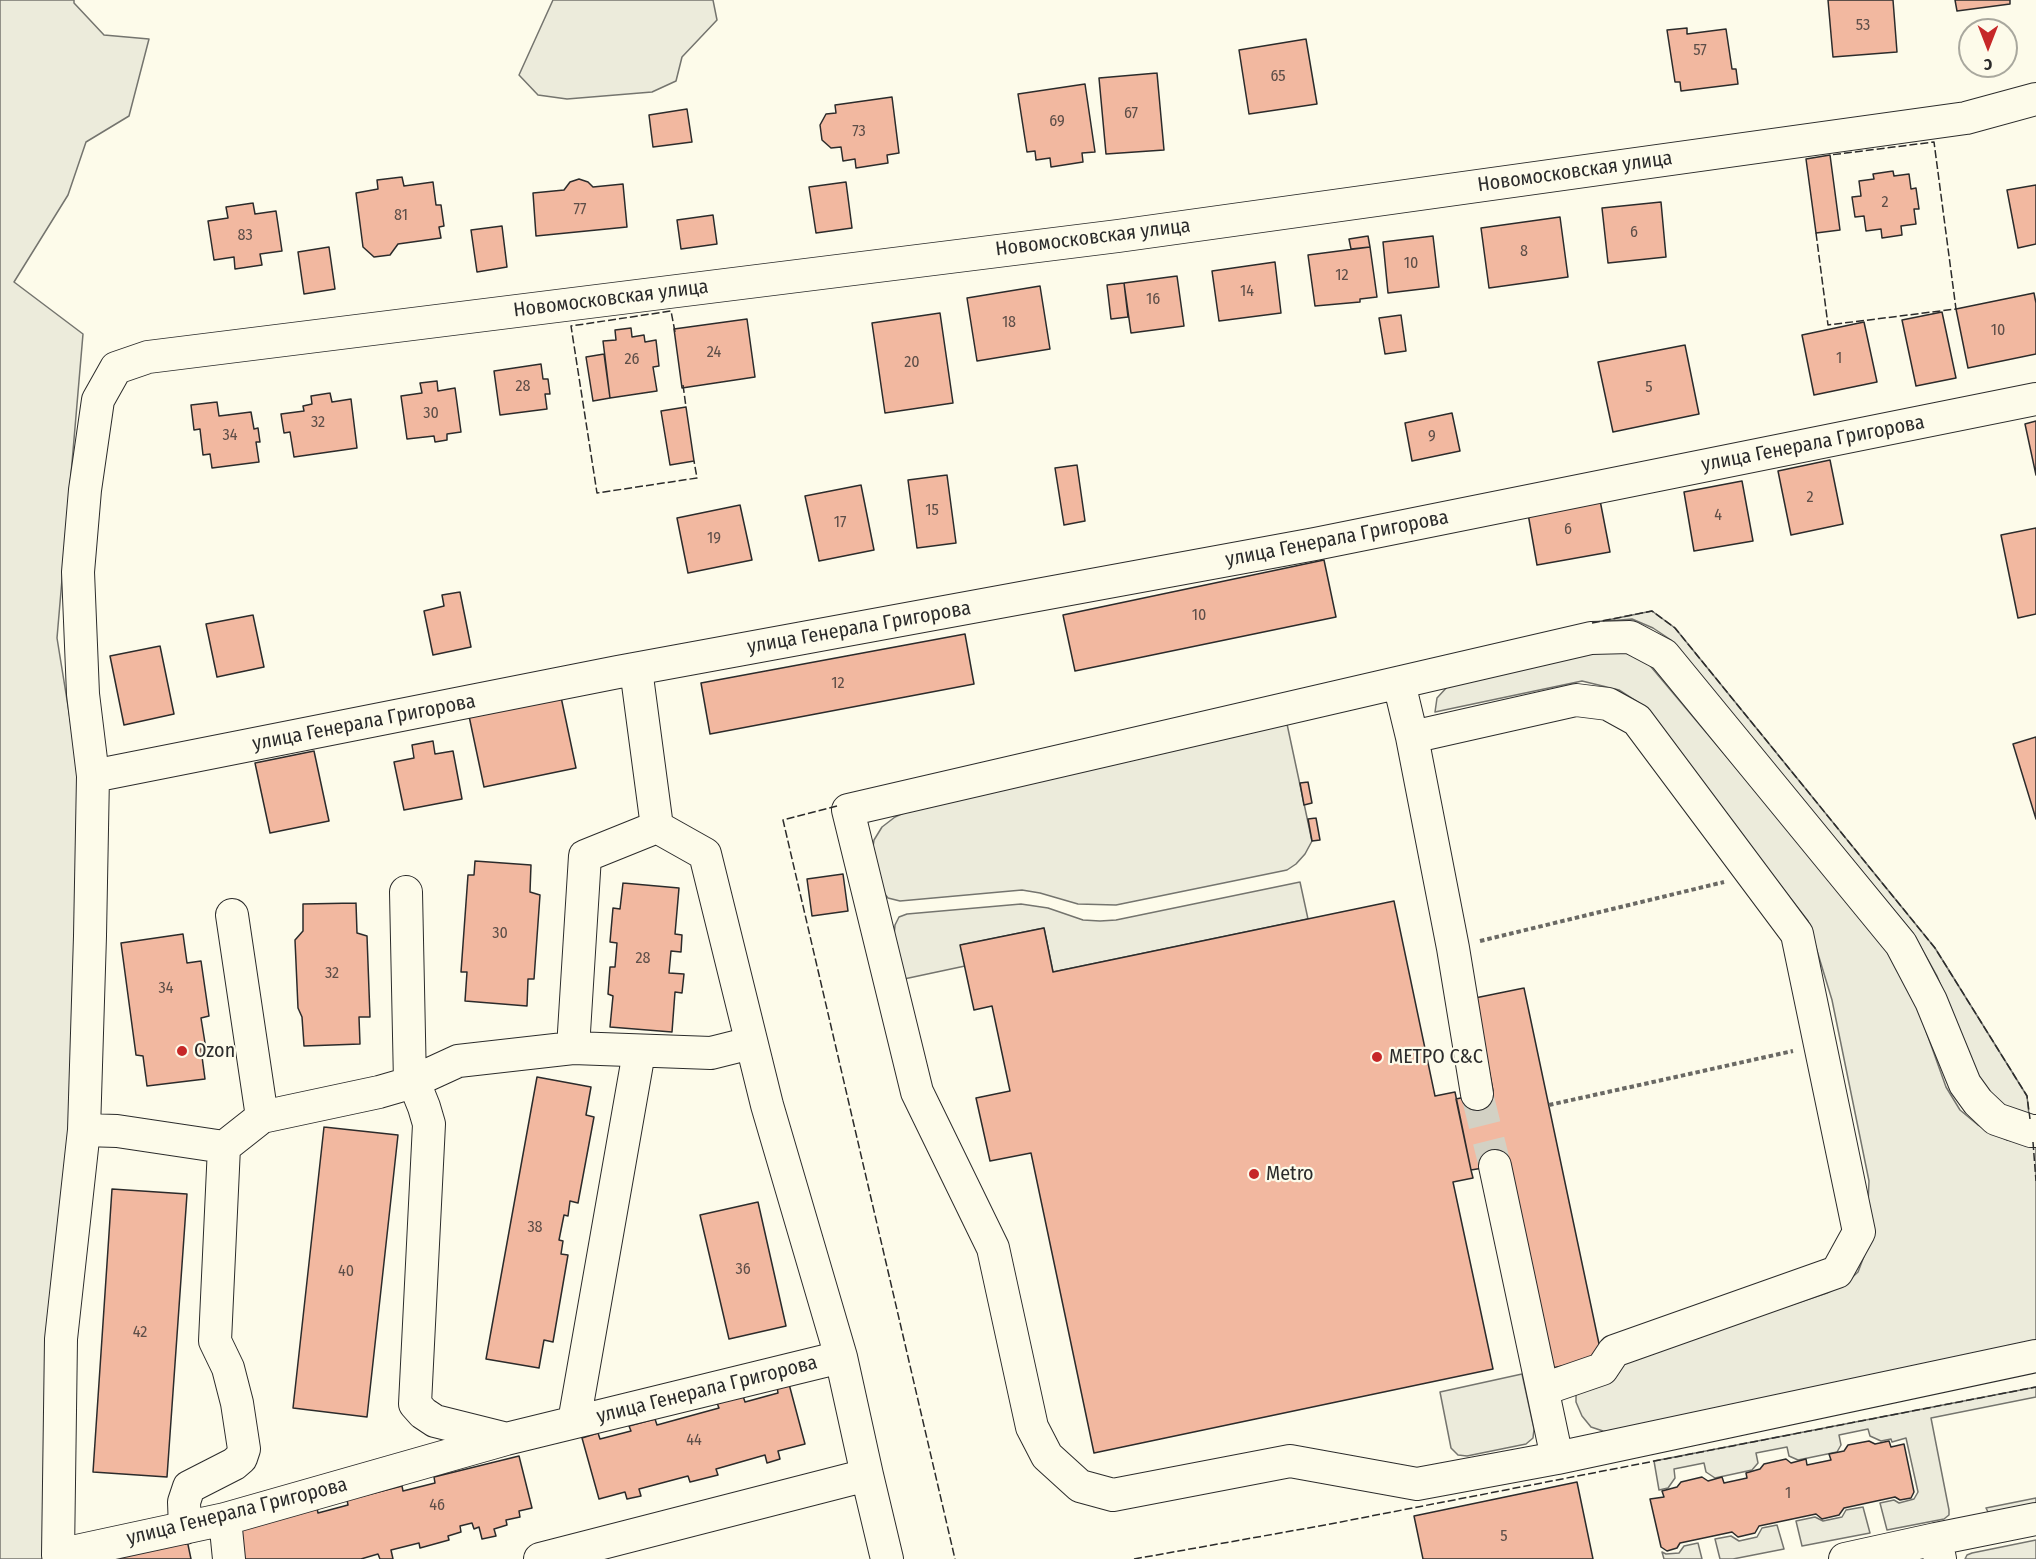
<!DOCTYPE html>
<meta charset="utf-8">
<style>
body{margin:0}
#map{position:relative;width:2036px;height:1559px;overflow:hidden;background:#fdfbea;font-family:"Fira Sans Condensed",sans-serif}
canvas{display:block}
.north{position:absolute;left:1958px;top:18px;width:60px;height:60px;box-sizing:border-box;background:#fdfbea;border:2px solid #a9a89e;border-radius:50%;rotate:180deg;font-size:16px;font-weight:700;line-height:24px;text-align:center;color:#2b2b2b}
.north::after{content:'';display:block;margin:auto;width:21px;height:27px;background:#c62828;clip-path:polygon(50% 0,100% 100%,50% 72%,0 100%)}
</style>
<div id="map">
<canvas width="2036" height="1559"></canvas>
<div class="north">С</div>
</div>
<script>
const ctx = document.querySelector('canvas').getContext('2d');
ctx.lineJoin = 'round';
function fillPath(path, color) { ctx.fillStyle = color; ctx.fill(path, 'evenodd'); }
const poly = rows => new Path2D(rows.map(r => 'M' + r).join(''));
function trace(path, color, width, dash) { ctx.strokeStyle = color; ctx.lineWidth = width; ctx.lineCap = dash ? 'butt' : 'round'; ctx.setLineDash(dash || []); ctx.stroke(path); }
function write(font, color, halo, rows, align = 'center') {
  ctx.font = font + ' "Fira Sans Condensed",sans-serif'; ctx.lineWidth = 4.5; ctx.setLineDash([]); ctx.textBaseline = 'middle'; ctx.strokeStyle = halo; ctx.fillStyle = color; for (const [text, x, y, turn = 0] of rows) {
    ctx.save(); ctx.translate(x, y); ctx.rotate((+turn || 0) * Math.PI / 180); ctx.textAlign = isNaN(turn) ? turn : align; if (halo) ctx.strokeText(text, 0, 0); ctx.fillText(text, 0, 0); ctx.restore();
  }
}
const green = poly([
 [0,0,74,0,74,3,104,35,149,39,129,116,86,142,68,195,14,282,83,334,57,638,104,929,48,1559,0,1559,0,0],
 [553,0,713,0,717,20,682,57,676,81,652,92,567,99,538,95,519,75,553,0],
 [1652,611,1675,628,1935,948,2027,1096,2029,1115,2006,1107,1989,1093,1975,1073,1937,976,1913,933,1671,640,1653,628,1632,619,1598,622,1652,611],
 [1621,651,1647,662,1874,932,1895,964,1916,1003,1946,1087,1960,1110,1978,1125,2007,1140,2036,1145,2036,1342,1618,1432,1603,1431,1591,1427,1582,1416,1576,1402,1576,1389,1586,1373,1827,1293,1845,1284,1858,1272,1866,1251,1869,1181,1832,1000,1808,921,1639,703,1619,690,1582,681,1435,712,1437,698,1448,686,1583,652,1621,651],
 [1287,724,1312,841,1305,854,1296,864,1287,870,1116,905,1078,904,1040,893,1022,890,900,901,888,898,880,888,872,854,874,840,882,827,895,817,908,811,1287,724],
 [1300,882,1308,919,1053,972,1044,928,961,945,965,966,904,979,894,936,895,925,899,917,907,914,1021,904,1048,908,1083,920,1100,921,1116,920,1300,882],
 [1522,1374,1534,1429,1533,1438,1526,1444,1467,1456,1458,1455,1451,1448,1440,1392,1522,1374],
 [2036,1387,2036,1397,1931,1418,1949,1510,1949,1515,1944,1519,1887,1530,1880,1503,1894,1500,1899,1503,1914,1499,1918,1492,1906,1438,1892,1442,1891,1439,1881,1441,1870,1436,1868,1429,1839,1435,1841,1445,1837,1452,1798,1460,1789,1456,1787,1447,1756,1453,1758,1463,1752,1470,1715,1478,1706,1472,1704,1463,1674,1469,1675,1478,1668,1488,1659,1490,1654,1461,2036,1387],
 [2036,1498,2036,1508,1989,1514,1986,1508,2036,1498],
 [1863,1507,1870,1533,1802,1546,1796,1521,1815,1517,1823,1521,1842,1517,1846,1510,1863,1507],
 [1777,1525,1784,1549,1733,1559,1720,1559,1715,1539,1731,1536,1739,1541,1757,1537,1762,1528,1777,1525],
 [2036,1540,2036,1559,1965,1559,1967,1555,1972,1553,2036,1540],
 [1698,1543,1702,1559,1664,1559,1662,1552,1666,1554,1679,1553,1684,1546,1698,1543]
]);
fillPath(green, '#ecebdb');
trace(green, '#74746e', 1.5);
const building = poly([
 [1828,0,1893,0,1897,52,1833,57,1828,0],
 [1955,0,2010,0,2010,4,1957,11,1955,0],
 [1687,28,1687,34,1726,29,1732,69,1736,69,1738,84,1681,91,1680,82,1675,82,1667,30,1687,28],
 [1306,39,1317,104,1249,114,1239,50,1306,39],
 [1157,73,1164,150,1106,154,1099,78,1157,73],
 [1085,84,1095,152,1082,153,1083,162,1051,167,1050,158,1036,160,1035,151,1027,152,1018,94,1085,84],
 [892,97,899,153,887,155,888,163,856,168,855,159,843,161,841,147,831,148,822,140,820,125,826,114,836,113,835,105,892,97],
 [687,109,692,142,653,147,649,115,687,109],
 [1830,155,1840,230,1816,233,1806,159,1830,155],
 [1893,171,1894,176,1909,174,1911,189,1916,188,1919,209,1914,209,1916,224,1901,226,1902,235,1882,238,1881,229,1866,231,1864,216,1855,217,1852,197,1861,196,1859,181,1874,179,1873,174,1893,171],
 [402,177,404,186,433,182,436,205,441,205,444,226,439,227,441,238,398,244,390,255,374,257,363,247,356,193,378,189,377,180,402,177],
 [579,179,588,182,593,187,623,184,627,227,536,236,533,193,564,190,570,182,579,179],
 [846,182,852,228,816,233,809,187,846,182],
 [2036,185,2036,244,2018,248,2007,190,2036,185],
 [1661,202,1666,257,1608,263,1602,208,1661,202],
 [253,203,255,214,276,211,282,251,260,254,262,265,235,269,234,257,214,260,208,221,228,218,226,207,253,203],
 [713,215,717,244,681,249,677,220,713,215],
 [1560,217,1568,277,1489,288,1481,228,1560,217],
 [502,226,507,267,477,272,471,230,502,226],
 [1368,236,1370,247,1351,249,1349,239,1368,236],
 [1433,236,1439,287,1388,293,1383,242,1433,236],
 [329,247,335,289,304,294,298,252,329,247],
 [1370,247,1377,297,1360,299,1360,302,1315,306,1308,255,1370,247],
 [1275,262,1281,313,1219,321,1212,271,1275,262],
 [1177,276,1184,326,1131,333,1124,283,1177,276],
 [1124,283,1128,317,1111,319,1107,285,1124,283],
 [1040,286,1050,349,977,361,967,298,1040,286],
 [2034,293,2036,303,2036,354,1968,368,1956,309,2034,293],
 [1942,312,1956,378,1916,386,1902,320,1942,312],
 [940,313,953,403,885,413,872,323,940,313],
 [1401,315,1406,351,1385,354,1379,318,1401,315],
 [747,319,755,377,682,388,674,329,747,319],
 [1864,322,1877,382,1814,395,1802,335,1864,322],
 [631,328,632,337,644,335,645,342,656,340,659,366,653,367,657,391,610,398,603,341,616,340,615,330,631,328],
 [1685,345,1699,414,1613,432,1598,362,1685,345],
 [604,354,610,398,593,401,586,357,604,354],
 [541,364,543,379,548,379,550,394,545,394,547,409,500,415,494,371,541,364],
 [437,381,438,391,455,388,461,432,447,434,447,440,435,442,434,436,407,439,401,396,422,393,420,383,437,381],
 [330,393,332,402,351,399,357,448,294,457,290,432,284,433,281,414,304,411,303,406,312,404,311,396,330,393],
 [217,402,219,416,251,412,254,429,258,428,260,442,256,442,259,462,212,468,210,454,203,455,200,429,194,430,191,405,217,402],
 [686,407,694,461,670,465,661,411,686,407],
 [1452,413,1460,451,1412,461,1405,423,1452,413],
 [2036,421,2036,475,2025,424,2036,421],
 [1830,460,1843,524,1791,535,1778,471,1830,460],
 [1077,465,1085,521,1064,525,1055,468,1077,465],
 [947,475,956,543,917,548,908,480,947,475],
 [1742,481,1753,541,1694,551,1684,492,1742,481],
 [861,485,874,550,819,561,805,496,861,485],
 [1599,495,1610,552,1537,565,1527,508,1599,495],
 [740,505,752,560,688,573,677,518,740,505],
 [2036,528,2036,614,2018,618,2001,535,2036,528],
 [1324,560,1336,617,1075,671,1063,615,1324,560],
 [460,592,471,647,433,655,424,611,444,606,442,595,460,592],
 [253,615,264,667,217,677,206,624,253,615],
 [965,634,974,684,710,734,701,683,965,634],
 [160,646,174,714,124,725,110,656,160,646],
 [561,697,576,768,484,787,469,716,561,697],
 [2036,737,2036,819,2013,744,2036,737],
 [433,741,435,754,453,751,462,799,404,810,394,762,414,758,412,745,433,741],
 [314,751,329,821,270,833,255,763,314,751],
 [1308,782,1312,803,1304,805,1300,783,1308,782],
 [1316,818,1320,840,1312,841,1308,819,1316,818],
 [475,861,531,865,530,892,540,895,534,979,528,979,527,1006,465,1001,467,972,461,972,468,875,474,875,475,861],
 [843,874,848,911,812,916,807,879,843,874],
 [623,883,679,888,675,934,682,935,681,952,671,951,669,973,684,974,682,993,675,992,672,1032,610,1027,613,996,608,994,610,967,615,967,617,943,610,942,613,908,620,909,623,883],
 [1394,901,1435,1096,1455,1092,1471,1170,1473,1178,1453,1182,1493,1369,1094,1453,1031,1153,990,1161,976,1098,1010,1091,992,1006,974,1010,960,945,1044,928,1053,972,1394,901],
 [356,903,357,933,367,936,370,1017,359,1017,360,1044,304,1046,302,1017,298,1008,295,940,303,931,303,904,356,903],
 [183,934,187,963,201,961,209,1016,201,1018,206,1049,201,1049,205,1079,147,1086,143,1056,136,1055,121,943,183,934],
 [1524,988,1602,1358,1552,1368,1495,1166,1471,1170,1456,1099,1493,1091,1475,998,1524,988],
 [537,1077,591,1087,586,1115,594,1117,578,1203,570,1201,568,1216,564,1215,559,1240,563,1241,561,1254,568,1255,553,1342,544,1340,539,1368,486,1359,537,1077],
 [324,1127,398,1135,367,1417,293,1408,324,1127],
 [112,1189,187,1194,167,1477,93,1472,112,1189],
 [758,1202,786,1326,729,1339,700,1215,758,1202],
 [789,1384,805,1444,778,1451,780,1459,767,1463,765,1455,716,1469,718,1475,690,1482,688,1476,639,1489,641,1496,627,1499,625,1492,599,1499,582,1438,598,1433,600,1439,631,1431,629,1426,655,1419,657,1425,719,1408,717,1403,743,1396,745,1402,778,1393,777,1387,789,1384],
 [1869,1441,1875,1444,1889,1441,1891,1447,1904,1444,1914,1492,1911,1498,1900,1500,1895,1497,1844,1508,1839,1515,1822,1519,1816,1514,1759,1526,1755,1533,1738,1537,1732,1532,1680,1543,1677,1548,1667,1551,1661,1547,1650,1499,1664,1497,1662,1491,1677,1487,1681,1482,1702,1477,1708,1481,1722,1477,1724,1483,1747,1478,1746,1473,1760,1469,1764,1464,1786,1459,1791,1463,1806,1459,1807,1465,1831,1460,1829,1454,1844,1451,1848,1445,1869,1441],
 [519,1456,532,1508,519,1511,520,1517,506,1520,507,1525,494,1529,496,1536,482,1539,479,1527,474,1529,472,1523,460,1526,461,1532,448,1536,449,1540,420,1548,419,1543,391,1550,393,1559,380,1559,378,1554,361,1559,239,1559,231,1529,317,1508,318,1513,348,1505,347,1500,402,1486,403,1491,435,1483,434,1477,519,1456],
 [1577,1482,1593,1559,1423,1559,1414,1516,1577,1482],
 [187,1540,191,1559,115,1559,187,1540]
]);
fillPath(building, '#f2b8a0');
trace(building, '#2b2b2b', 1.5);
trace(poly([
 [1477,1094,1495,1166]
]), '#d3d1c4', 32, [32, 16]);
const minor = poly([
 [636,669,657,827,705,854,767,1105,841,1357],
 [1399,683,1412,737,1453,948,1477,1094],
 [1412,737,1576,700,1608,704,1637,720,1797,934,1859,1232,1837,1272,1614,1351,1602,1369,1544,1389],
 [93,776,618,672,1315,544,2036,399],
 [406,892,410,1083,458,1061,573,1048,711,1053,751,1043],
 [232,915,262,1117],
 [573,1048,585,856,657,827],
 [84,1130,117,1131,224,1147,262,1117,379,1092,410,1083,418,1092,424,1107,429,1124,415,1404,423,1413,435,1421,503,1438],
 [2036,1131,2031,1131,1996,1119,1978,1102,1965,1084,1931,1001,1901,944,1664,655,1630,637,1591,638,848,810,917,1092,993,1248,1032,1427,1047,1456,1080,1486,1113,1495,1290,1461,1417,1484,1557,1458,2036,1356],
 [1495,1166,1557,1458],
 [574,1422,639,1052],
 [225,1519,229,1559],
 [185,1528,184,1502,189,1487,234,1464,241,1458,244,1449,237,1403,228,1368,215,1341,224,1147],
 [540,1559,867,1475],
 [887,1559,867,1475,841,1357,506,1439,225,1519,58,1555,61,1339,84,1130,90,936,93,776,83,694,78,572,85,490,98,400,116,368,148,357,1118,236,1966,118,2036,99],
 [1845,1559,1936,1539],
 [1940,1559,1936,1539,2036,1519]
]);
trace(minor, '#2b2b2b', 34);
trace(poly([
 [1480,941,1724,882],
 [1549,1105,1793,1051]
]), '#6a6964', 4, [4.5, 3]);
trace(minor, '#fdfbea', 32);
trace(poly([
 [1816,233,1828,325,1956,309,1934,142,1830,155],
 [675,332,671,311,571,326,597,493,697,478,694,461],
 [683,385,686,407],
 [1592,623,1652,611,1675,628,1935,948,2027,1096,2030,1119],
 [837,806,783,820,955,1559],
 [2033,1142,2036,1181],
 [1134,1559,1325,1525,2036,1387]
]), '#2b2b2b', 1.5, [8, 3]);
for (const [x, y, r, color] of [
 [182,1051,6,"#c62828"],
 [1377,1057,6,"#c62828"],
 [1254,1174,6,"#c62828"]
]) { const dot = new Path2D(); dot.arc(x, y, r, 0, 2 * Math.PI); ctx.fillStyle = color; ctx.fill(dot); trace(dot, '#fdfbea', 2); }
write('16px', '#5d4e48', null, [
 ["53",1863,26],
 ["57",1700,51],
 ["65",1278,77],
 ["67",1131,114],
 ["69",1057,122],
 ["73",859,132],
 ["2",1885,203],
 ["77",580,210],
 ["81",401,216],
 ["6",1634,233],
 ["83",245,236],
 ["8",1524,252],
 ["10",1411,264],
 ["12",1342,276],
 ["14",1247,292],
 ["16",1153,300],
 ["18",1009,323],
 ["10",1998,331],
 ["24",714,353],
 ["1",1839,359],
 ["26",632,360],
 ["20",912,363],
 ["28",523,387],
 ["5",1649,388],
 ["30",431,414],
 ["32",318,423],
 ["34",230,436],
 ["9",1432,437],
 ["2",1810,498],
 ["15",932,511],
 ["4",1718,516],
 ["17",840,523],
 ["6",1568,530],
 ["19",714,539],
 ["10",1199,616],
 ["12",838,684],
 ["30",500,934],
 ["28",643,959],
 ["32",332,974],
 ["34",166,989],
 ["38",535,1228],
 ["36",743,1270],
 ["40",346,1272],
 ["42",140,1333],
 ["44",694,1441],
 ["1",1788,1494],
 ["46",437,1506],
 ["5",1504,1537]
]);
write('20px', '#2b2b2b', '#fdfbea', [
 ["Новомосковская улица",1575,172,-8],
 ["Новомосковская улица",1093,238,-7],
 ["Новомосковская улица",611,299,-7],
 ["улица Генерала Григорова",1813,444,-11],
 ["улица Генерала Григорова",1337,539,-11],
 ["улица Генерала Григорова",859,628,-10],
 ["улица Генерала Григорова",364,723,-11],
 ["улица Генерала Григорова",707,1390,-14],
 ["улица Генерала Григорова",237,1512,-14]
]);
write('20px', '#2b2b2b', '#fdfbea', [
 ["Ozon",194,1051],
 ["МЕТРО С&С",1389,1057],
 ["Metro",1266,1174]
], 'left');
</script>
